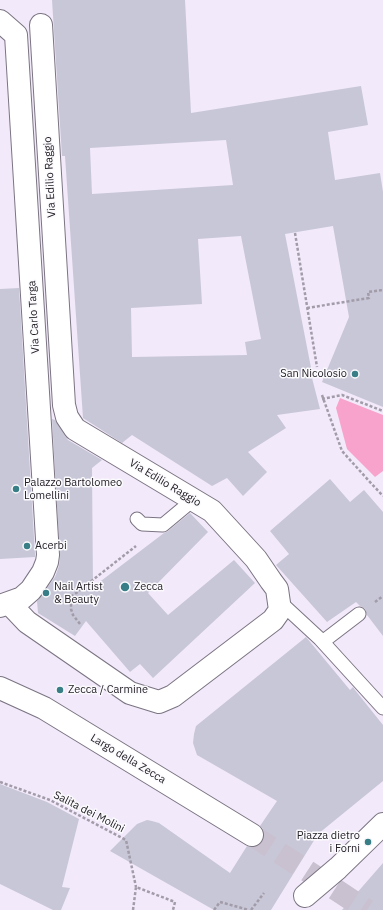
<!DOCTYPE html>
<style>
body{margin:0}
canvas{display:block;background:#f2e9fa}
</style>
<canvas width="383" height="910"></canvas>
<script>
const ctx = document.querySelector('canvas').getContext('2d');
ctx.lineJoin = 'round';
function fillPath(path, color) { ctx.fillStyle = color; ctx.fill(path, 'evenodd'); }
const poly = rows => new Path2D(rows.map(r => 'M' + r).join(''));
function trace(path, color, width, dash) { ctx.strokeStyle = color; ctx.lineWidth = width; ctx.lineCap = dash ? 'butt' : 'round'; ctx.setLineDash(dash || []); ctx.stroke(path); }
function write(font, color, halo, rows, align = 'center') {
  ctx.font = font + ' "IBM Plex Sans",sans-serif'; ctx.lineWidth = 3; ctx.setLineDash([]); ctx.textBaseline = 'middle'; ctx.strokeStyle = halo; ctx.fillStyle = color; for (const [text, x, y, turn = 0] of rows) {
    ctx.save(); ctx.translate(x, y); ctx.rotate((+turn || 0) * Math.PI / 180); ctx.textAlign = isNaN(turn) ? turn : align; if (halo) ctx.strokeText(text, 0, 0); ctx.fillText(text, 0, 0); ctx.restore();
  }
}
fillPath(poly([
 [340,398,383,415,383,471,375,477,347,449,336,408]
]), '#f8a3cb');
fillPath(poly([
 [52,0,185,0,191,113,361,86,368,125,328,132,335,180,380,173,383,192,383,407,322,382,349,317,333,226,285,234,313,378,312,378,320,409,277,415,286,428,248,452,267,472,243,496,227,478,212,486,132,435,122,443,83,418,65,156,62,156],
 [226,140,233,185,92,194,90,148],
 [241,236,261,339,245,342,247,355,132,357,131,308,202,304,198,239],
 [19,288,35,554,35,557,0,559,0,289],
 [52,419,55,420,65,436,68,440,102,460,92,468,93,587,164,533,168,531,190,513,208,532,148,593,168,615,234,560,255,583,153,678,140,664,130,672,86,621,75,636,38,613,37,601,55,577,59,566,60,557],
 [330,479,350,502,364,490,383,512,383,636,367,615,365,609,360,606,356,602,327,622,276,565,289,554,270,531],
 [306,637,350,690,353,687,355,690,383,725,383,781,318,834,271,910,214,910,110,851,137,824,147,820,152,821,159,823,230,873,247,846,252,847,258,846,262,842,264,835,263,829,260,826,277,801,197,755,193,743,194,734,196,726],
 [0,784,47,802,79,819,62,887,70,888,61,910,53,910,0,884],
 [383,863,383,910,342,910]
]), '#c8c7d8');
trace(poly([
 [252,835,367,910]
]), '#c9c1d0', 22, [22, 11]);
const lane = poly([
 [137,519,142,524,163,525,193,500],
 [280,602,320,639,325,640,359,614],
 [320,639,383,708]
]);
const street = poly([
 [0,21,16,35,48,555,47,562,43,572,31,590,22,598,0,606],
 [9,603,27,622,130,693,159,702,173,696,273,620,280,610,277,589,271,581,256,559,212,511,75,429,67,417,64,405,41,25],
 [305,896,338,868,383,824]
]);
const secondary = poly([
 [0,688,44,708,252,835]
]);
trace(lane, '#7b7482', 15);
trace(street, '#7b7482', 24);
trace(secondary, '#7b7482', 24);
trace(poly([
 [295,233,317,367],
 [307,308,369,298,368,292,383,290],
 [322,395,342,451,369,481,383,496],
 [322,399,342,395,383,411],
 [375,602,383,596],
 [80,624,73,615,71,609,71,597,136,546],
 [0,782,50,800,126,840,136,887],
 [133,910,136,887,175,902,173,910],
 [214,910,220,902,249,910],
 [251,910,264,893]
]), '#a29ba8', 2.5, [3, 2]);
trace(lane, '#fff', 13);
trace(street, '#fff', 22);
trace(secondary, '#fff', 22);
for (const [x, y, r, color] of [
 [355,374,4,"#377e87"],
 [16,489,4,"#377e87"],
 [27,546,4,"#377e87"],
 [125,587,5,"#377e87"],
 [46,593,4,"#377e87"],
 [60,690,4,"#377e87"],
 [368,842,4,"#377e87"]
]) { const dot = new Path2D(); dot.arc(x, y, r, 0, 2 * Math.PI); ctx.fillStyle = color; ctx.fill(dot); trace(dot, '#fbfafd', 1.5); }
write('11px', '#242026', '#fbfafd', [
 ["Via Edilio Raggio",50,177,-93],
 ["Via Carlo Targa",34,317,-93],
 ["Via Edilio Raggio",165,483,31],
 ["Largo della Zecca",128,759,31],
 ["Salita dei Molini",89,812,27]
]);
write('11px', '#242026', '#fbfafd', [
 ["San Nicolosio",347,374,"right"],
 ["Palazzo Bartolomeo",24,483],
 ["Lomellini",24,496],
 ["Acerbi",35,546],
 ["Nail Artist",54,587],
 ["& Beauty",54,600],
 ["Zecca",134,587],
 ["Zecca / Carmine",68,690],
 ["Piazza dietro",360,836,"right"],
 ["i Forni",360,849,"right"]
], 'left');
</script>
